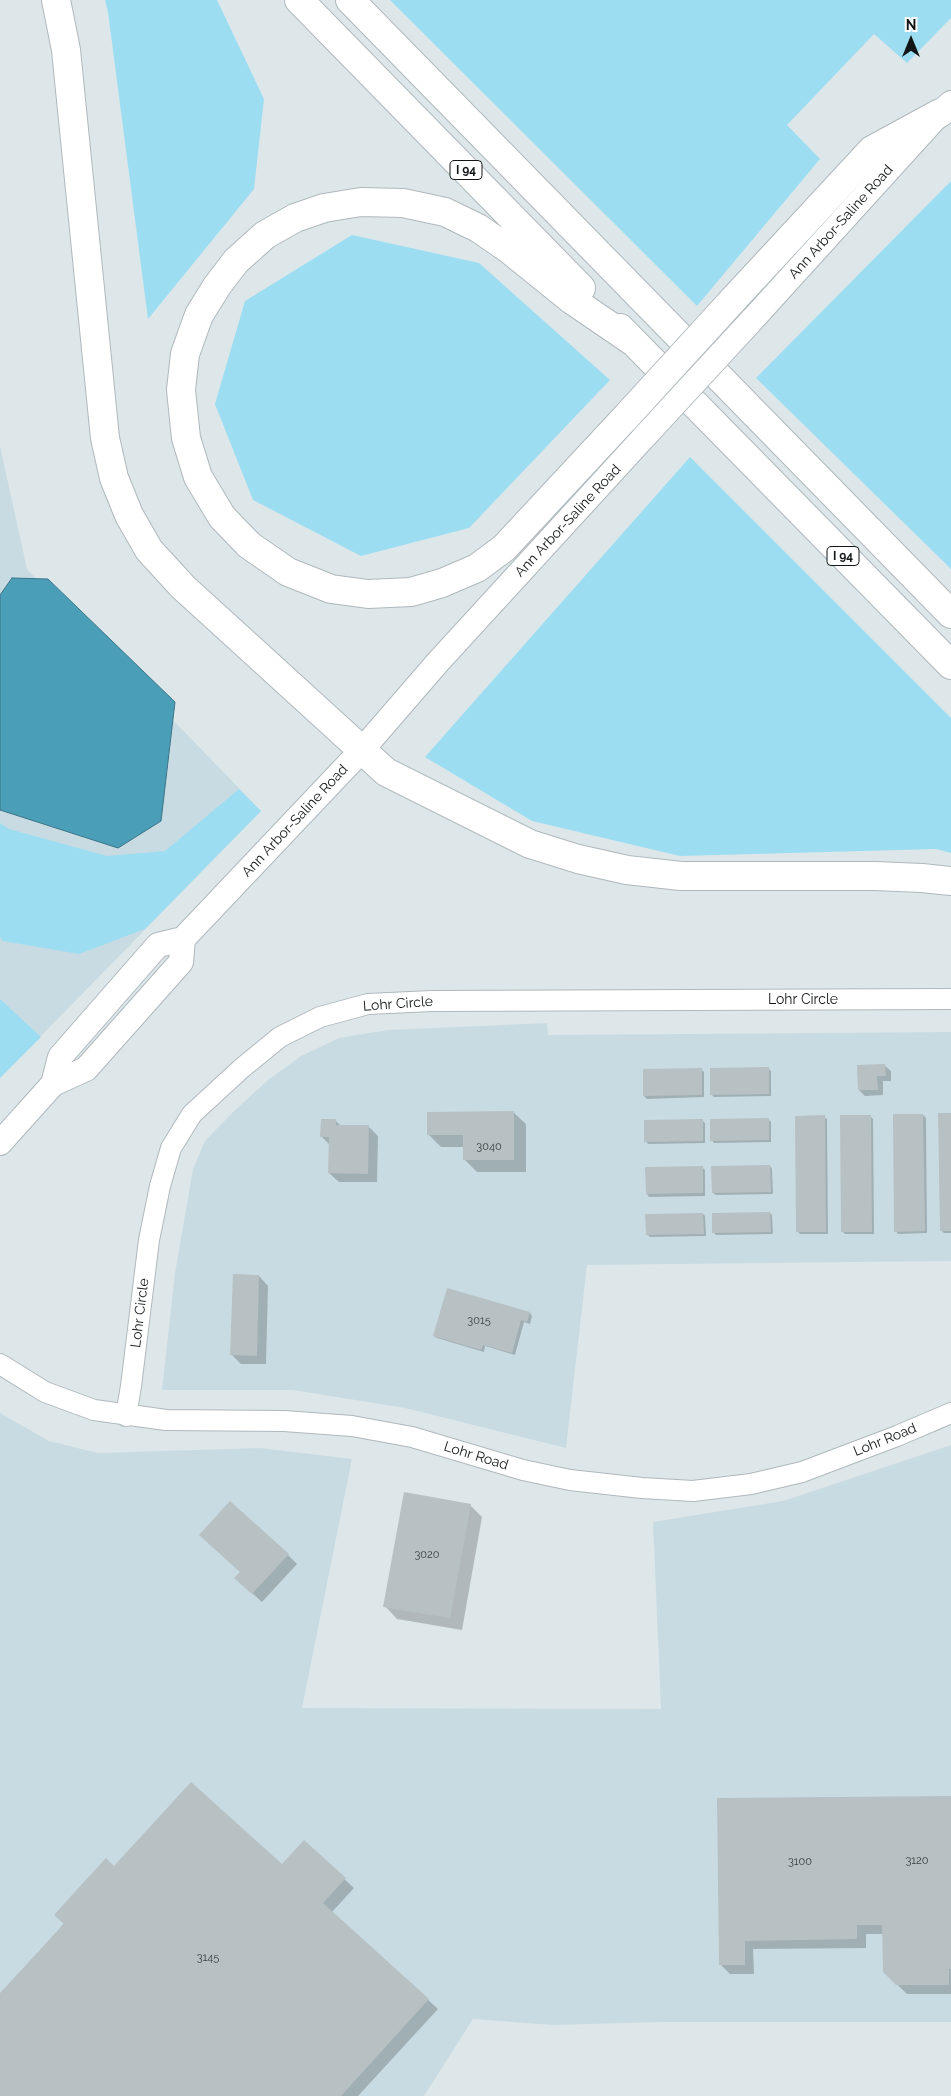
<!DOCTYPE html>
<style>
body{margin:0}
#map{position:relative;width:951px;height:2096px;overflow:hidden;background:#dde7ea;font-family:Raleway,sans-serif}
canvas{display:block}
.north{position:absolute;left:886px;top:15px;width:50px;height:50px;-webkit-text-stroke:4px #fff;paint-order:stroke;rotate:0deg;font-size:14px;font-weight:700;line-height:20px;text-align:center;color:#131617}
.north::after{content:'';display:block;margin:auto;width:18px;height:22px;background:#131617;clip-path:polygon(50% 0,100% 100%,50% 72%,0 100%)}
</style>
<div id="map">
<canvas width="951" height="2096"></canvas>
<div class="north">N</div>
</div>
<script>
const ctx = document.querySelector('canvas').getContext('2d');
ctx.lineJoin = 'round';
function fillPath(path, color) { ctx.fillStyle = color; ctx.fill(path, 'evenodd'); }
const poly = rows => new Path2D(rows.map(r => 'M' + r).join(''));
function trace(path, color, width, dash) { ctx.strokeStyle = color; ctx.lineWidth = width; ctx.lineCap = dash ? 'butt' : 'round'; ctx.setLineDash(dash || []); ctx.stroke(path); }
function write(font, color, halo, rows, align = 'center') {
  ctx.font = font + ' Raleway,sans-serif'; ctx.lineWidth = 4; ctx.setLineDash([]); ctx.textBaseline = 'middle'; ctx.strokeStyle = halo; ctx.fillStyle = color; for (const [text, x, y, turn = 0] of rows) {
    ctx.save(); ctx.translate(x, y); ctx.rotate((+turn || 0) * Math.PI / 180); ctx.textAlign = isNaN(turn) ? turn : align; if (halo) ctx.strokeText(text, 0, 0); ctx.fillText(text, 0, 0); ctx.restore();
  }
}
fillPath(poly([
 [0,446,27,569,261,811,0,1078],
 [547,1023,548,1035,951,1032,951,1261,587,1265,566,1448,405,1408,293,1390,162,1390,175,1273,193,1169,205,1141,232,1113,268,1080,301,1056,339,1038,388,1030],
 [0,1413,49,1441,98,1453,260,1448,352,1459,302,1708,661,1709,653,1522,783,1501,951,1445,951,2022,666,2022,552,2025,473,2019,424,2096,0,2096]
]), '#c9dbe2');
fillPath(poly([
 [105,0,217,0,264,99,254,189,148,319,108,12],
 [390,0,951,0,951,18,907,63,874,34,787,125,820,159,697,306],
 [951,181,951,569,756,378],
 [352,235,479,263,610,380,469,528,361,556,253,500,215,404,245,301],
 [690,457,951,718,951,853,936,849,680,856,532,821,425,757],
 [239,789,261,811,145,929,79,954,3,941,0,937,0,823,9,829,107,856,165,851],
 [0,999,41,1037,0,1078]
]), '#9cddf2');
const water = poly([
 [12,578,48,579,175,702,161,821,118,848,0,810,0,595,12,578]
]);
fillPath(water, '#4b9eb7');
trace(water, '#3a7587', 1);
fillPath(poly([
 [885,1066,891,1071,891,1081,883,1081,883,1095,865,1096,859,1090],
 [768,1068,771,1071,771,1096,714,1097,712,1095],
 [701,1069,704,1072,704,1097,647,1099,644,1096],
 [513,1112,526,1124,526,1172,477,1172,465,1160,464,1147,441,1147,429,1135],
 [951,1114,951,1233,944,1233,941,1230],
 [923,1115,926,1118,927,1233,898,1234,896,1231],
 [870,1116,873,1119,874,1234,845,1234,843,1232],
 [824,1117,827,1119,828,1234,800,1234,798,1232],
 [768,1119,771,1122,771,1142,714,1143,712,1140],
 [702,1120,705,1123,705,1143,648,1144,646,1141],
 [336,1121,341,1126,368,1126,378,1136,377,1182,339,1182,329,1173,330,1145,322,1137],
 [770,1166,772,1169,773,1194,716,1195,713,1193],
 [702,1167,705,1170,705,1196,649,1197,647,1194],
 [770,1213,772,1215,773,1234,716,1235,714,1233],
 [703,1214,705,1216,706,1236,650,1237,647,1234],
 [259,1276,268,1286,266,1364,241,1364,232,1355],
 [530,1313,532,1316,530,1324,524,1322,515,1355,485,1346,484,1352,437,1338,434,1336],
 [470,1505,482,1517,462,1630,397,1619,385,1606],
 [288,1555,297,1564,262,1602,245,1587],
 [951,1797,951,1994,907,1994,884,1972,884,1934,866,1934,866,1948,753,1949,754,1974,730,1974,721,1965,719,1799],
 [304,1842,354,1888,332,1912,438,2009,358,2096,0,2096,0,1995,114,1868,282,1866]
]), '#0003');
fillPath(poly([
 [885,1064,886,1076,877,1076,878,1090,858,1090,857,1065],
 [769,1067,769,1094,710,1095,710,1068],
 [702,1068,702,1095,643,1096,643,1069],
 [514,1111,514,1160,463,1160,463,1135,427,1135,427,1112],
 [938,1113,951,1113,951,1231,940,1231],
 [893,1114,923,1114,925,1231,894,1232],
 [825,1115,826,1232,796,1232,795,1116],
 [840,1115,871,1115,872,1232,841,1232],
 [769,1118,769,1140,710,1141,710,1119],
 [321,1119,336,1119,336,1125,369,1125,368,1174,328,1173,329,1137,320,1137],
 [703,1119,703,1141,644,1142,644,1120],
 [770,1165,771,1192,712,1193,711,1166],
 [703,1166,703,1193,646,1194,645,1167],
 [770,1212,771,1232,712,1233,712,1213],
 [703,1213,704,1234,646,1235,645,1214],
 [233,1274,259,1275,257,1356,230,1355],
 [447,1288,530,1312,527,1322,521,1320,512,1353,483,1345,481,1350,433,1336],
 [404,1492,471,1504,450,1618,383,1607],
 [230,1501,289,1554,252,1594,234,1578,240,1572,199,1535],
 [191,1782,282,1864,304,1840,346,1878,323,1903,429,1999,341,2096,0,2096,0,1993,64,1924,54,1915,72,1895,106,1858,114,1866],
 [951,1796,951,1969,949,1969,949,1985,896,1985,883,1972,882,1925,857,1925,857,1939,745,1941,745,1965,719,1965,717,1798]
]), '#b7c0c3');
const tertiary = poly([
 [0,1364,45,1392,94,1410,166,1420,284,1421,352,1426,412,1437,523,1470,570,1480,642,1488,693,1491,751,1484,802,1472,897,1436,951,1413],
 [126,1416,131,1386,149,1240,160,1186,171,1148,192,1114,242,1068,280,1037,320,1017,368,1004,432,1001,951,999]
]);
const secondary = poly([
 [752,320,940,113,951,103],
 [53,1084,60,1057,158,945,183,939,361,751,438,662,645,436],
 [0,1143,53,1084,86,1069,181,962,183,939]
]);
const motorway = poly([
 [56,0,66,50,105,438,114,478,129,515,149,550,183,587,386,772,530,844,578,859,627,870,681,876,875,876,922,878,951,881],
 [299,0,581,288],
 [350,0,951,614],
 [732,301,872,150,940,113],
 [620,328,951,665],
 [625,418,504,548,477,568,442,583,411,592,368,594,331,589,288,572,249,545,222,517,198,477,186,438,181,390,185,354,199,315,217,286,236,261,265,235,295,218,324,208,361,202,403,203,445,212,478,228,510,250,572,300,632,341]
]);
trace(tertiary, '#afb8bc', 22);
trace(secondary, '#afb8bc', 26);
trace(motorway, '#afb8bc', 30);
trace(tertiary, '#fff', 20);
trace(secondary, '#fff', 24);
trace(motorway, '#fff', 28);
const secondaryBridge = poly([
 [645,436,752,320]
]);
const motorwayBridge = poly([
 [625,418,732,301]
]);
trace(secondaryBridge, '#afb8bc', 26, []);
trace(motorwayBridge, '#afb8bc', 30, []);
trace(secondaryBridge, '#fff', 24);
trace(motorwayBridge, '#fff', 28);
write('11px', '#3c4042', null, [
 ["3040",489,1147],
 ["3015",479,1321],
 ["3020",427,1555],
 ["3120",917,1861],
 ["3100",800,1862],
 ["3145",208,1958]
]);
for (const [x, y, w] of [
 [466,170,32],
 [843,556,32]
]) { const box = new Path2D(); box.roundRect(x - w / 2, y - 9.5, w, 19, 4); ctx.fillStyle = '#fff'; ctx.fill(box); trace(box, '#131617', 1); }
write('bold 12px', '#131617', null, [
 ["I 94",466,170],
 ["I 94",843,556]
]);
write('14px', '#131617', '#fff', [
 ["Ann Arbor-Saline Road",841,222,-48],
 ["Ann Arbor-Saline Road",568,521,-47],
 ["Ann Arbor-Saline Road",295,821,-47],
 ["Lohr Circle",803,1000],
 ["Lohr Circle",398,1004,-4],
 ["Lohr Circle",140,1313,-83],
 ["Lohr Road",885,1440,-22],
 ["Lohr Road",476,1456,17]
]);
</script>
